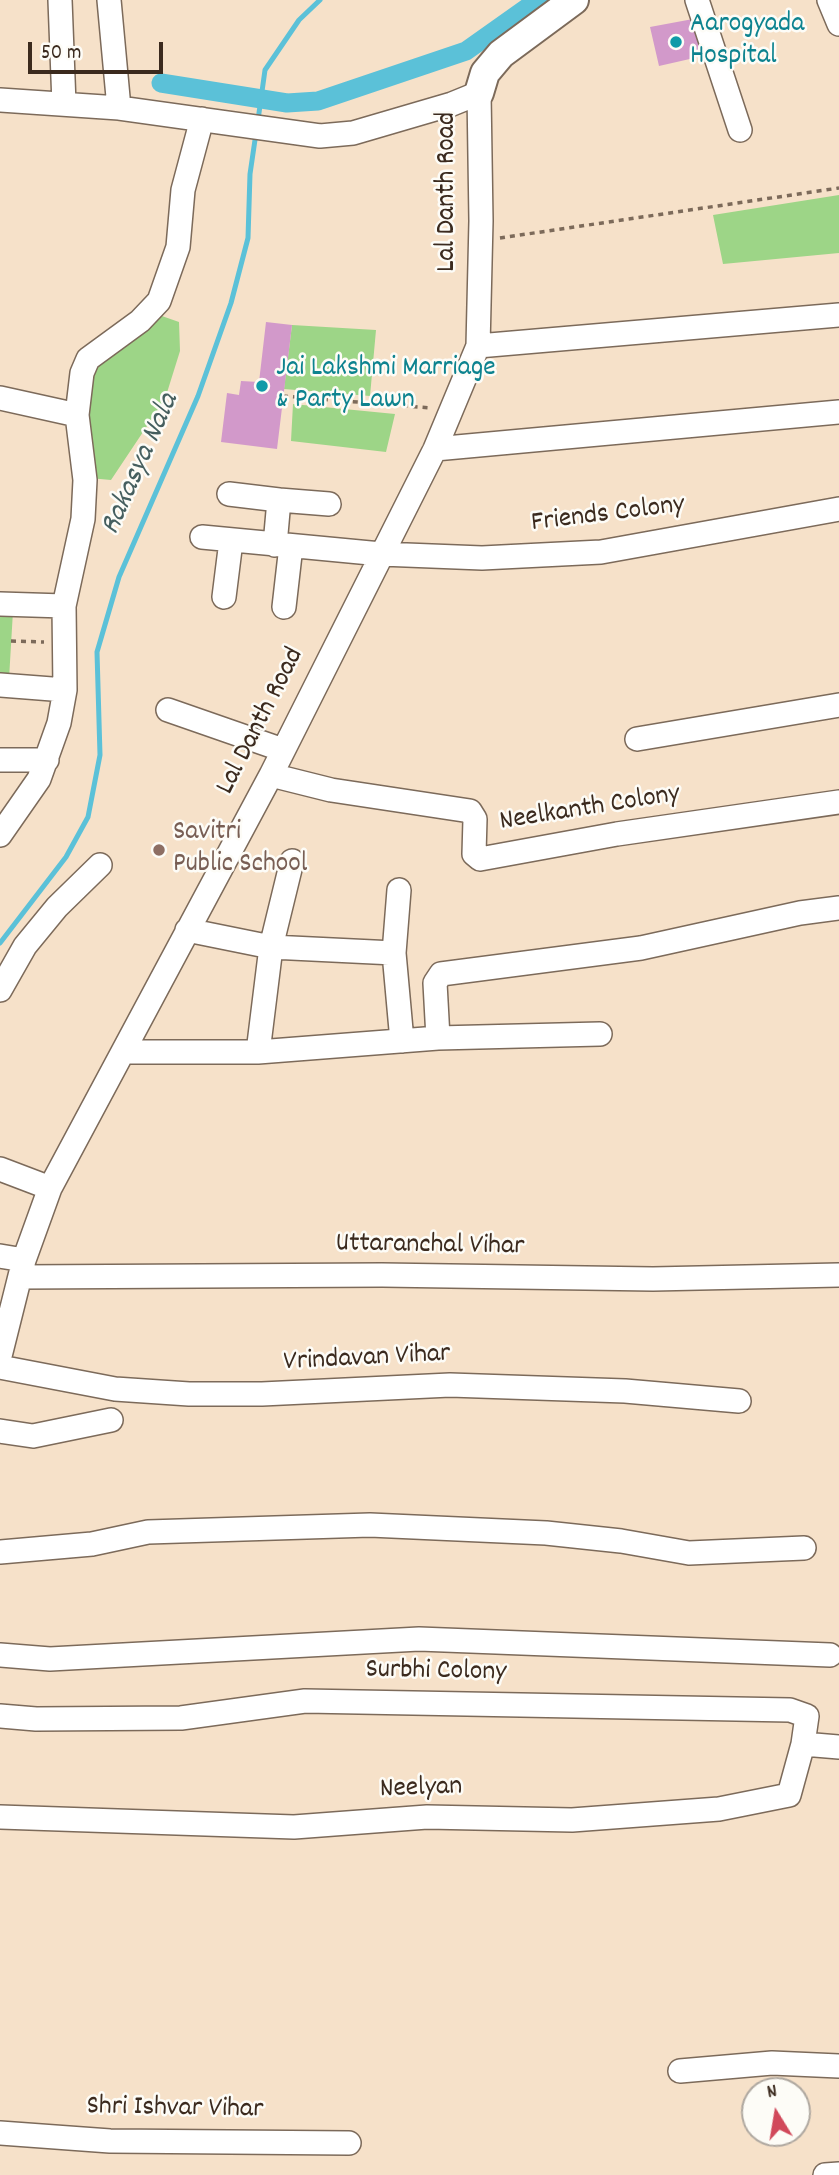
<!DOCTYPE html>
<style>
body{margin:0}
#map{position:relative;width:839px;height:2175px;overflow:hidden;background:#f6e1c9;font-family:Dekko,sans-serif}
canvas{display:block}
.north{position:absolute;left:741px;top:2077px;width:70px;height:70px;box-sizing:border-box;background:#fdfcf7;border:2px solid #afa8a0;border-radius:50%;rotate:349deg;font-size:19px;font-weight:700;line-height:28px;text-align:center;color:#3b2a1e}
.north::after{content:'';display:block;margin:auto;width:24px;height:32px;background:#d1495b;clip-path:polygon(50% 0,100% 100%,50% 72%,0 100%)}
.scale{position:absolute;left:28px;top:42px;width:135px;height:32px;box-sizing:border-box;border:4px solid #3b2a1e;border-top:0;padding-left:9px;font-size:21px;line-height:24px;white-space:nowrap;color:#3b2a1e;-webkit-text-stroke:5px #fdfcf7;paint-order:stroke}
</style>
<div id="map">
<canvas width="839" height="2175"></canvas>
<div class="north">N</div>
<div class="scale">50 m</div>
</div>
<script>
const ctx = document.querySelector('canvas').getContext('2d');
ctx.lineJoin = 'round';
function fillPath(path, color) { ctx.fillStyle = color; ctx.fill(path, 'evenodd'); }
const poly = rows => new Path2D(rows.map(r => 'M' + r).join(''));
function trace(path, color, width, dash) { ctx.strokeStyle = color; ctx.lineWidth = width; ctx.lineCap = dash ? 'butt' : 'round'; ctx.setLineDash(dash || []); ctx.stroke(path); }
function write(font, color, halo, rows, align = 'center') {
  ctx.font = font + ' Dekko,sans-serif'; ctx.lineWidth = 5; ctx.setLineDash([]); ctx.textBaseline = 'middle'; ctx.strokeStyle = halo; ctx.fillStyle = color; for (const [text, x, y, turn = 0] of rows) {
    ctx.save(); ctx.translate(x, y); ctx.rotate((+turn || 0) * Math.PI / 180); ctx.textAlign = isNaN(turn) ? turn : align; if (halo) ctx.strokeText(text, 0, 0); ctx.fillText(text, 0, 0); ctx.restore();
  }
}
fillPath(poly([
 [839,195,839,253,723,264,713,215],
 [159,315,179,322,180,351,165,399,111,480,89,478,83,428,94,359],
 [292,325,376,330,370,396,284,389],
 [293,404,395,414,386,452,291,441],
 [0,610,13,611,9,679,0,678]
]), '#9dd587');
trace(poly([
 [258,120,265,70,299,20,320,0],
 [0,943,66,857,88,817,100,755,97,652,119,577,198,396,231,303,248,238,250,174,256,133]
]), '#5bc1d8', 5);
trace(poly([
 [161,83,287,103,318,101,466,51,538,0]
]), '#5bc1d8', 19);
fillPath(poly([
 [693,19,703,56,659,66,650,27],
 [266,322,292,325,277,449,221,442,227,393,239,395,241,381,259,382]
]), '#d299ca');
const minor = poly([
 [60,0,64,104],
 [109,0,119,108],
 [697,0,740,130],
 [829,0,839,24],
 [0,100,119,108,320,136,353,133,452,104,479,93,481,221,478,346,435,449,271,775,50,1188,24,1260,0,1356],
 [478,346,839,315],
 [0,398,77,415],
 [435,449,839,412],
 [229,494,279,500],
 [202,537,381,554,482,558,601,552,839,509],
 [275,545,279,500,329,504],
 [224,597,231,541],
 [0,604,64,606],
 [284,607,291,546],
 [0,685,65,690],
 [168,710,283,750],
 [637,739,839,705],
 [0,760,47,760],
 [271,775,331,790,470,811,475,819,474,854,480,859,617,834,839,802],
 [0,835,39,779,59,723,65,690,64,606,83,519,85,480,77,415,82,373,88,359,140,321,159,301,178,247,183,190,202,119],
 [187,930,271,947,394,953,402,1041],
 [394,953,399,890],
 [0,990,25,946,57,907,100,865],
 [438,1038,435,983,441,974,641,948,800,913,839,908],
 [124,1052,258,1052,438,1038,600,1034],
 [258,1052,271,947,292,861],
 [0,1169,50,1188],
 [0,1256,24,1260],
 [20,1277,382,1275,653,1279,839,1275],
 [0,1367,115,1389,189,1394,262,1394,450,1385,625,1391,739,1401],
 [0,1431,33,1436,111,1420],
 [0,1552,92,1544,148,1532,370,1525,546,1533,621,1541,689,1553,804,1548],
 [0,1655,50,1659,419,1639,830,1655],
 [0,1716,36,1719,181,1718,305,1701,790,1710,807,1716,803,1744,839,1747],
 [0,1817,294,1827,427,1817,572,1820,719,1809,789,1795,803,1744],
 [680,2071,772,2063,839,2066],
 [0,2133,110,2141,349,2143],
 [825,2175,839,2174]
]);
const major = poly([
 [479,93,485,73,501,54,574,0]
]);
trace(minor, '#7c6a5a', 26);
trace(major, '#7c6a5a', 32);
trace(poly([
 [500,238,839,188],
 [283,396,431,408],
 [11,641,44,642]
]), '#7c6a5a', 3.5, [5, 5]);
trace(minor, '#fff', 23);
trace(major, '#fff', 28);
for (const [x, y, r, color] of [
 [676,42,7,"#0f9aa8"],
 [262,386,7,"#0f9aa8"],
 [159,850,7,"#8d6e63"]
]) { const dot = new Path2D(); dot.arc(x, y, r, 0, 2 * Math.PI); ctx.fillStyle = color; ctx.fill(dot); trace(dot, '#fdfcf7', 2.5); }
write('28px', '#0d838f', '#fdfcf7', [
 ["Aarogyada",690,26],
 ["Hospital",690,58],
 ["Jai Lakshmi Marriage",276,370],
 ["& Party Lawn",276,402]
], 'left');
write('28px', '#3b2a1e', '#fdfcf7', [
 ["Lal Danth Road",449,192,-90],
 ["Friends Colony",608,516,-7],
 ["Lal Danth Road",262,722,-63],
 ["Neelkanth Colony",590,810,-9],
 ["Uttaranchal Vihar",430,1247,1],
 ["Vrindavan Vihar",367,1360,-3],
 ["Surbhi Colony",436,1673,1],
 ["Neelyan",421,1790,-2],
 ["Shri Ishvar Vihar",175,2110,1]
]);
write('28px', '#785e54', '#fdfcf7', [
 ["Savitri",173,834],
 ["Public School",173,866]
], 'left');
write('italic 30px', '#465f5f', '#fdfcf7', [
 ["Rakasya Nala",142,465,-66]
]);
</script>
